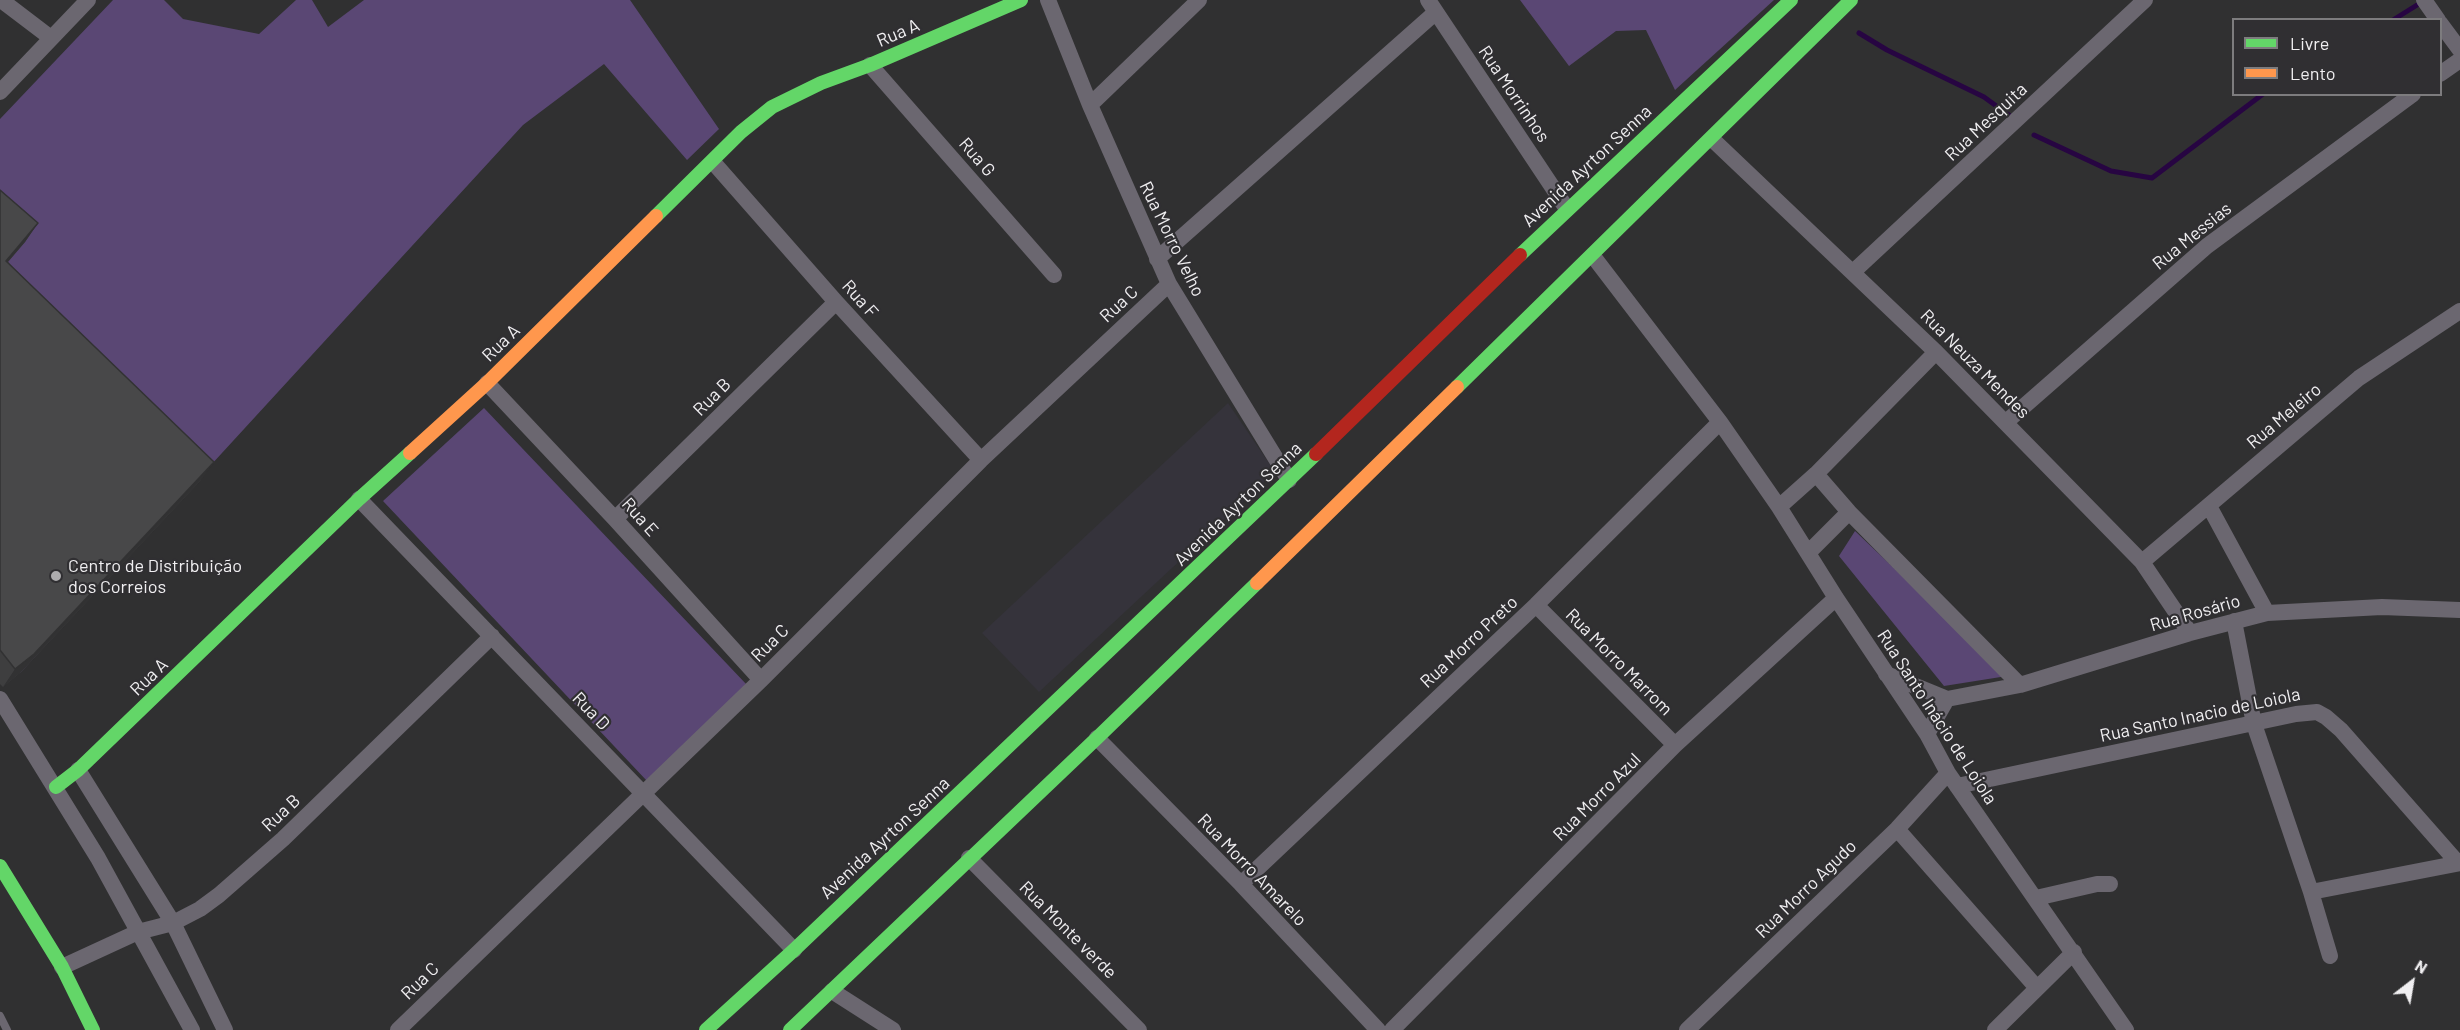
<!DOCTYPE html>
<meta charset="utf-8">
<style>
body{margin:0}
#map{position:relative;width:2460px;height:1030px;overflow:hidden;background:#303031;font-family:Barlow,sans-serif}
canvas{display:block}
.legend{position:absolute;left:2232px;top:18px;width:210px;height:78px;box-sizing:border-box;background:#302f32;border:2px solid #7d7c7e;margin:0;padding:8px 10px;list-style:none;font-size:18px;color:#f0eff1}
.legend li{display:flex;align-items:center;gap:12px;height:30px}
.legend b{width:30px;border:2px solid #7d7c7e}
.north{position:absolute;left:2382px;top:952px;width:60px;height:60px;-webkit-text-stroke:4px #302f32;paint-order:stroke;rotate:31deg;font-size:16px;font-weight:700;line-height:24px;text-align:center;color:#f0eff1}
.north::after{content:'';display:block;margin:auto;width:21px;height:27px;background:#f0eff1;clip-path:polygon(50% 0,100% 100%,50% 72%,0 100%)}
</style>
<div id="map">
<canvas width="2460" height="1030"></canvas>
<ul class="legend">
<li><b style="height:8px;background:#63d668"></b>Livre</li>
<li><b style="height:8px;background:#ff974d"></b>Lento</li>
</ul>
<div class="north">N</div>
</div>
<script>
const ctx = document.querySelector('canvas').getContext('2d');
ctx.lineJoin = 'round';
function fillPath(path, color) { ctx.fillStyle = color; ctx.fill(path, 'evenodd'); }
const poly = rows => new Path2D(rows.map(r => 'M' + r).join(''));
function trace(path, color, width, dash) { ctx.strokeStyle = color; ctx.lineWidth = width; ctx.lineCap = dash ? 'butt' : 'round'; ctx.setLineDash(dash || []); ctx.stroke(path); }
function write(font, color, halo, rows, align = 'center') {
  ctx.font = font + ' Barlow,sans-serif'; ctx.lineWidth = 4.5; ctx.setLineDash([]); ctx.textBaseline = 'middle'; ctx.strokeStyle = halo; ctx.fillStyle = color; for (const [text, x, y, turn = 0] of rows) {
    ctx.save(); ctx.translate(x, y); ctx.rotate((+turn || 0) * Math.PI / 180); ctx.textAlign = isNaN(turn) ? turn : align; if (halo) ctx.strokeText(text, 0, 0); ctx.fillText(text, 0, 0); ctx.restore();
  }
}
fillPath(poly([
 [1228,403,1275,472,1039,692,982,633]
]), '#35333b');
fillPath(poly([
 [113,0,164,0,183,19,259,34,296,0,312,0,328,27,364,0,630,0,719,129,687,160,604,64,523,125,21,672,0,683,0,119],
 [1520,0,1774,0,1675,90,1646,30,1616,31,1569,66],
 [484,408,747,685,647,781,383,501],
 [1855,531,2007,676,1944,686,1839,556]
]), '#5a4774');
trace(poly([
 [2393,20,2422,2],
 [1859,33,1887,50,1984,97,2010,116],
 [2034,135,2111,171,2152,178,2263,94]
]), '#270542', 5);
trace(poly([
 [0,1016,7,1030]
]), '#6b6770', 8);
trace(poly([
 [1,0,51,38],
 [1048,0,1090,105,1169,284,1289,480],
 [1428,0,1567,209],
 [2424,0,2438,20],
 [2440,23,2460,50],
 [870,65,1054,275],
 [2440,74,2460,60],
 [0,92,88,0],
 [1090,105,1199,0],
 [1712,139,1936,352,2142,562,2190,633],
 [713,162,836,302,981,460],
 [1593,256,1720,422,1779,507,1836,598,1927,734,1948,773,2126,1030],
 [1157,259,1436,12],
 [1853,272,2145,0],
 [487,383,615,519,761,680],
 [2006,422,2207,246,2413,94],
 [1816,474,1849,512,2020,685],
 [359,499,794,950],
 [2209,506,2267,613],
 [1779,507,1816,474,1936,352],
 [615,519,836,302],
 [1808,553,1849,512],
 [2142,562,2359,378,2460,311],
 [1536,605,1675,745],
 [2234,621,2254,724,2311,892,2330,956],
 [1886,674,1947,699,2020,685,2190,633,2267,613,2382,607,2460,610],
 [0,699,98,858,192,1030],
 [1927,734,1947,699],
 [1097,738,1241,884,1378,1030],
 [78,770,173,923,225,1030],
 [1957,786,2296,714,2317,712,2326,717,2341,730,2458,863],
 [1897,829,2037,988],
 [969,858,1139,1030],
 [1241,884,1536,605,1720,422],
 [2311,892,2460,863],
 [2036,898,2097,884,2110,884],
 [62,967,138,932,173,923,200,909,219,895,283,839,492,636],
 [832,991,893,1030],
 [398,1030,761,680,981,460,1169,284],
 [1392,1030,1675,745,1836,598],
 [1687,1030,1897,829,1948,773],
 [1995,1030,2074,952]
]), '#6b6770', 16);
trace(poly([
 [656,216,741,132,772,107,821,83,870,65,1021,0],
 [1520,255,1791,0],
 [1457,387,1851,0],
 [56,787,78,770,359,499,410,453],
 [0,866,62,967,93,1030],
 [706,1030,794,950,1316,454],
 [790,1030,1097,738,1257,583]
]), '#63d668', 14);
trace(poly([
 [410,453,487,383,656,216],
 [1257,583,1457,387]
]), '#ff974d', 14);
trace(poly([
 [1316,454,1520,255]
]), '#b3261e', 14);
fillPath(poly([
 [0,190,38,223,25,242,8,262,201,480,21,672,3,687,0,684]
]), '#3e3e3f');
fillPath(poly([
 [38,223,25,242,0,271,6,261],
 [214,462,201,480,21,672,3,687,15,669]
]), '#323233');
const building = poly([
 [0,190,38,223,6,261,214,462,34,654,15,669,0,650,0,190]
]);
fillPath(building, '#484849');
trace(building, '#323233', 1.5);
for (const [x, y, r, color] of [
 [56,576,6,"#adacae"]
]) { const dot = new Path2D(); dot.arc(x, y, r, 0, 2 * Math.PI); ctx.fillStyle = color; ctx.fill(dot); trace(dot, '#302f32', 2); }
write('18px', '#f0eff1', '#302f32', [
 ["Rua A",898,33,-23],
 ["Rua Morrinhos",1514,94,56],
 ["Rua Mesquita",1986,122,-43],
 ["Rua G",977,157,49],
 ["Avenida Ayrton Senna",1587,166,-43],
 ["Rua Messias",2192,236,-39],
 ["Rua Morro Velho",1172,239,64],
 ["Rua F",860,299,48],
 ["Rua C",1119,304,-43],
 ["Rua A",501,343,-44],
 ["Rua Neuza Mendes",1975,364,45],
 ["Rua B",712,397,-45],
 ["Rua Meleiro",2284,416,-40],
 ["Avenida Ayrton Senna",1238,504,-44],
 ["Rua E",640,517,48],
 ["Rua Rosário",2195,613,-16],
 ["Rua Morro Preto",1469,642,-43],
 ["Rua C",770,643,-45],
 ["Rua Morro Marrom",1619,662,45],
 ["Rua A",149,677,-44],
 ["Rua D",591,711,46],
 ["Rua Santo Inacio de Loiola",2200,715,-12],
 ["Rua Santo Inácio de Loiola",1937,717,57],
 ["Rua Morro Azul",1597,797,-45],
 ["Rua B",281,813,-43],
 ["Avenida Ayrton Senna",885,838,-43],
 ["Rua Morro Amarelo",1252,870,46],
 ["Rua Morro Agudo",1806,889,-44],
 ["Rua Monte verde",1068,930,45],
 ["Rua C",420,981,-44]
]);
write('18px', '#f0eff1', '#302f32', [
 ["Centro de Distribuição",68,566],
 ["dos Correios",68,587]
], 'left');
</script>
